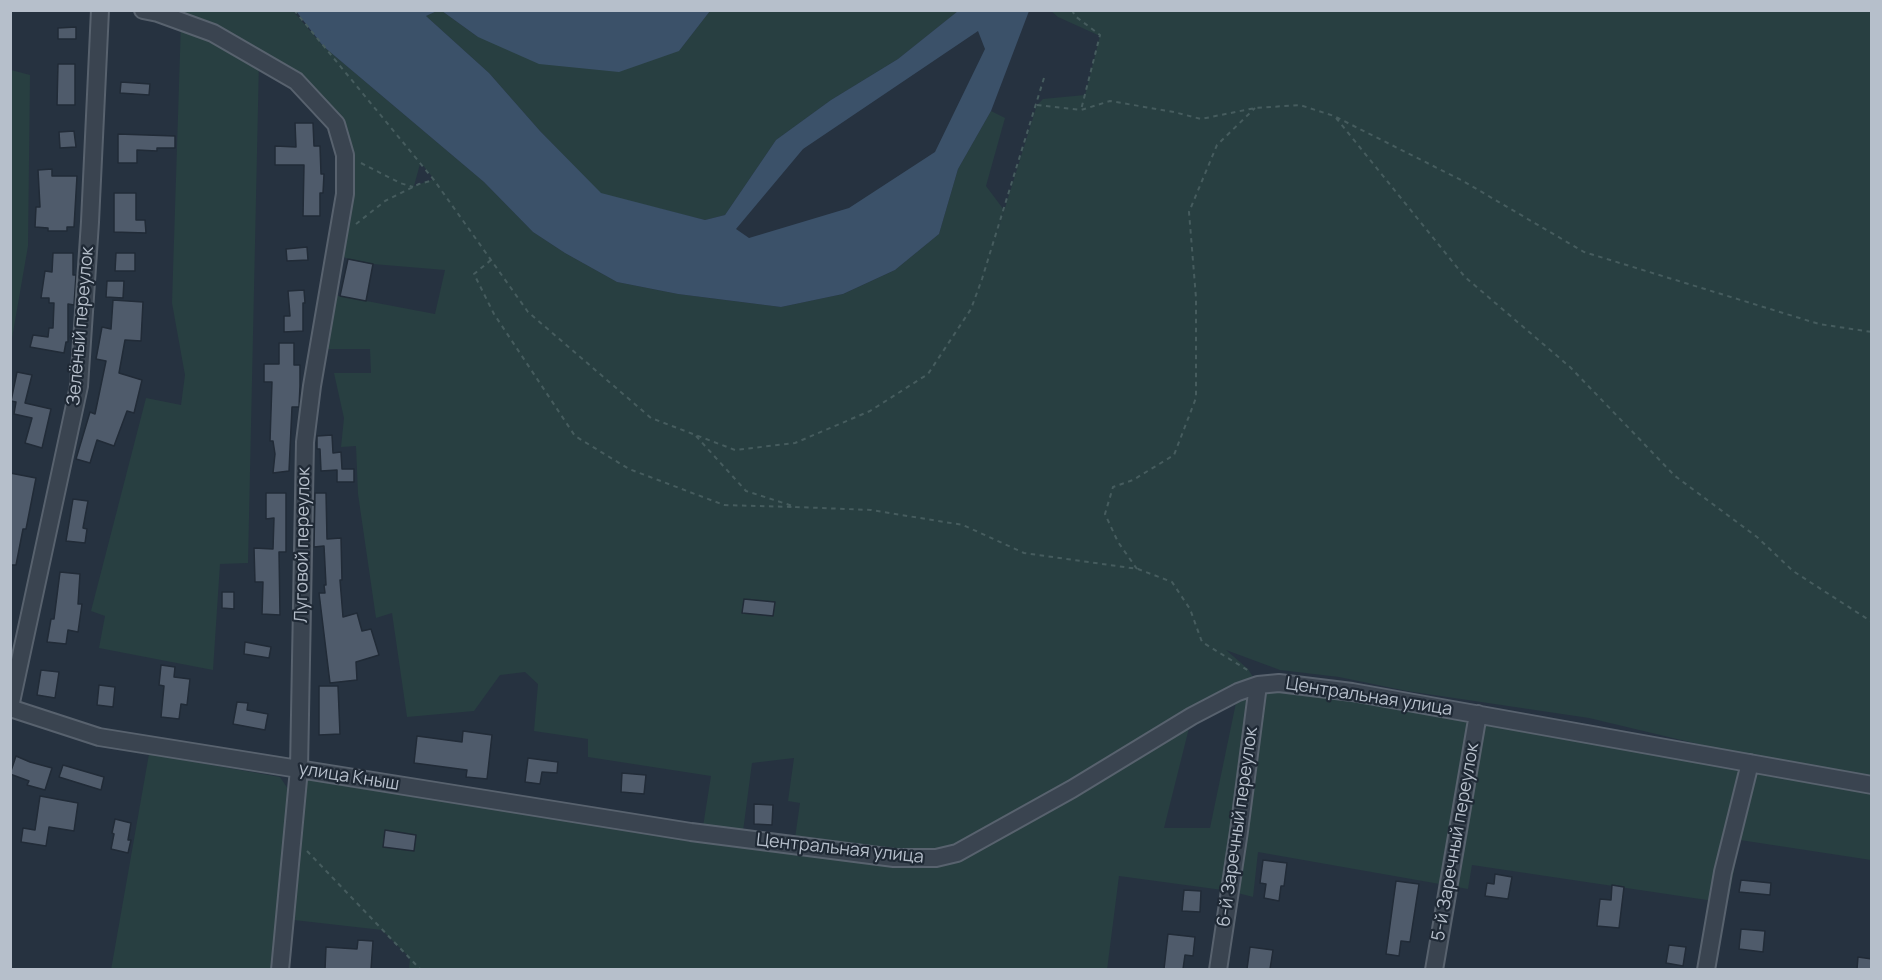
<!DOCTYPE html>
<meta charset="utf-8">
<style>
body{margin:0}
#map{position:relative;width:1882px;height:980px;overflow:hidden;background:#263240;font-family:Manrope,sans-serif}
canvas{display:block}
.frame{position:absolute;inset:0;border:12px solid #b6bfcb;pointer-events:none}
</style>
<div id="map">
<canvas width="1882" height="980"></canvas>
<div class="frame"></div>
</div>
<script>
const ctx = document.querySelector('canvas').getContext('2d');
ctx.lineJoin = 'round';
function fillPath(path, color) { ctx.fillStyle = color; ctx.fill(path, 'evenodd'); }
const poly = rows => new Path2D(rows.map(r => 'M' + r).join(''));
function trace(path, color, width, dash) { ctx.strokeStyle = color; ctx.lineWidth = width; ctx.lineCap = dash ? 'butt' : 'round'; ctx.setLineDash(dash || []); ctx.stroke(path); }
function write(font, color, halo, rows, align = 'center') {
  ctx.font = font + ' Manrope,sans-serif'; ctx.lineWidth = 4.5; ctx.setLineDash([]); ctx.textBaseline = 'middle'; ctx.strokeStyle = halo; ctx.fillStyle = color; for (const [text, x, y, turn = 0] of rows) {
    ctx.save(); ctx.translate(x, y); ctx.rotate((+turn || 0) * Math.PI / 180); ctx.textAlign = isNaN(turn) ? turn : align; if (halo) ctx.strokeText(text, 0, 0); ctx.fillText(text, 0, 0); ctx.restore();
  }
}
fillPath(poly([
 [143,11,293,11,323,46,484,182,533,232,565,253,617,282,678,294,781,307,843,294,895,270,939,234,958,169,991,111,1005,118,986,186,1004,210,994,243,1037,105,1043,99,1085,95,1100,36,1058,17,1051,11,1871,11,1871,777,1765,760,1589,718,1407,691,1339,677,1280,670,1226,650,1248,669,1258,685,1871,785,1871,860,1740,840,1728,901,1707,900,1472,865,1468,889,1258,852,1253,897,1230,891,1119,876,1107,970,409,969,410,958,382,930,285,919,299,769,702,833,711,776,588,757,588,739,534,731,538,684,525,672,500,675,474,711,407,717,392,613,376,618,358,494,356,446,341,447,344,418,334,373,371,373,370,349,319,349,328,296,340,296,435,314,445,270,373,264,348,259,336,253,345,194,336,124,259,61,248,563,220,564,213,670,99,648,105,616,91,611,146,398,181,405,185,375,172,303,181,22],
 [421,163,434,179,414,186,420,164],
 [1238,693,1210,828,1164,828,1192,716],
 [794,758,788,801,800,803,794,845,742,839,752,763],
 [437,11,442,11,478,37,679,51,710,11,958,11,898,59,831,100,776,140,725,215,705,220,601,194,540,131,489,73,426,16],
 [11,70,30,75,28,246,11,344],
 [149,754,280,777,290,792,273,969,111,970]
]), '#283f41');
fillPath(poly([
 [296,11,437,11,426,16,489,73,540,131,601,193,705,220,725,215,776,140,831,100,898,59,958,11,1029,11,991,111,958,169,939,234,895,270,843,294,781,307,678,294,617,282,565,253,533,232,484,182,323,46],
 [978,31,985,49,935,152,849,208,749,238,736,229,803,149],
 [442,11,710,11,679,51,619,72,539,64,478,37]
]), '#3b5169');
const building = poly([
 [76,27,76,39,58,39,58,28,76,27],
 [58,64,75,64,75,105,57,105,58,64],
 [121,82,150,84,149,95,120,93,121,82],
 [295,123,313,123,314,146,320,146,321,174,324,174,323,193,320,193,320,216,303,216,304,165,275,165,275,146,296,147,295,123],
 [74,131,76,147,60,148,59,132,74,131],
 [118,134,175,136,175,148,157,148,157,151,137,150,137,163,118,163,118,134],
 [52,169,52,176,77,176,74,227,67,227,67,231,48,231,48,228,35,227,36,207,40,207,38,170,52,169],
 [114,193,136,193,136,220,145,220,146,233,114,232,114,193],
 [307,247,308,260,287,261,286,249,307,247],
 [53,253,73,253,73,275,76,275,74,305,68,304,68,342,66,342,64,353,30,347,33,335,48,337,49,328,53,328,54,303,49,303,49,298,41,298,45,271,52,272,53,253],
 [116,253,135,253,135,271,115,271,116,253],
 [348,259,373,264,366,301,340,296,348,259],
 [107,281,124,281,123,298,106,297,107,281],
 [304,290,305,303,303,303,303,331,284,332,284,316,290,316,288,291,304,290],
 [113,300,143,302,141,341,125,340,119,373,142,380,134,413,127,411,114,446,97,440,90,463,76,459,90,412,95,414,106,361,96,359,102,327,111,329,113,300],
 [279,343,294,343,294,365,300,365,300,386,299,407,292,407,289,471,273,473,275,454,273,441,270,441,272,382,264,382,264,364,279,364,279,343],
 [17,372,32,375,25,403,51,409,42,448,25,443,32,418,14,414,16,402,11,401,17,372],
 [332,435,333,453,341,452,342,469,354,469,354,482,337,482,337,470,321,471,320,449,317,449,317,436,332,435],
 [10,473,36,478,26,529,23,529,16,565,10,565,10,473],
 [266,493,286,493,286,552,279,552,280,615,262,614,263,582,255,582,254,548,273,549,274,518,266,519,266,493],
 [315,493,326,493,327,539,341,538,342,580,340,580,343,617,357,613,362,631,371,629,379,655,356,662,357,680,330,683,319,593,325,593,324,585,326,585,324,546,314,547,315,493],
 [73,499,88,501,83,528,87,529,85,543,66,541,73,499],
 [60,572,80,574,78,604,82,604,78,632,68,630,66,644,47,642,51,619,54,619,60,572],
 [222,592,234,592,234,609,222,608,222,592],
 [744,599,775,602,773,616,742,613,744,599],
 [245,642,271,647,269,658,244,654,245,642],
 [161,665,175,667,174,677,190,679,187,705,181,704,179,719,161,717,164,686,159,685,161,665],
 [41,670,59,672,55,698,37,695,41,670],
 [99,685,115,687,113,707,97,705,99,685],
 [319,686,338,686,340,734,319,735,319,686],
 [237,702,248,703,247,710,268,714,265,730,233,724,237,702],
 [463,731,492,735,487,779,466,777,467,770,414,763,417,736,462,742,463,731],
 [16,756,30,762,52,768,45,790,27,785,29,781,10,774,16,756],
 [528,758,558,762,557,773,542,772,540,784,525,782,528,758],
 [63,765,104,777,101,790,59,777,63,765],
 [622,773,646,775,644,794,621,792,622,773],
 [40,796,78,803,74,831,49,827,46,846,21,842,23,828,35,830,40,796],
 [754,804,773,805,772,825,754,824,754,804],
 [115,819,131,823,128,840,131,840,128,853,111,849,114,834,112,833,115,819],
 [385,830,416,835,414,851,383,847,385,830],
 [1263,860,1287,863,1284,886,1281,886,1279,901,1264,898,1266,884,1260,883,1263,860],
 [1495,874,1512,877,1508,899,1485,896,1487,883,1494,884,1495,874],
 [1741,880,1771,883,1770,895,1739,892,1741,880],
 [1396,881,1419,884,1410,942,1401,941,1399,956,1386,954,1396,881],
 [1612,885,1624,887,1619,928,1597,926,1600,899,1611,900,1612,885],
 [1184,890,1201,891,1200,912,1182,911,1184,890],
 [1741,929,1765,931,1763,952,1739,949,1741,929],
 [1168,934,1195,937,1193,956,1185,955,1183,969,1164,969,1168,934],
 [358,940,373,941,371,969,325,969,326,947,357,949,358,940],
 [1669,945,1686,947,1683,966,1666,963,1669,945],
 [1250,947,1273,950,1270,969,1247,969,1250,947],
 [1858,957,1872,959,1872,969,1857,969,1858,957]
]);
fillPath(building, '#4f5b6b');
trace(building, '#212b37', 1.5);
const minor = poly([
 [143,10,158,13,213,33,296,81,336,124,345,155,345,194,312,386,305,442,299,769,280,970],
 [10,707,79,386,90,222,100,10],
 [10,708,99,737,691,832,894,858,936,858,957,853,1072,789,1192,716,1238,692,1258,685,1279,683,1352,692,1872,785],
 [1218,970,1239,831,1258,685],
 [1434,970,1478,714],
 [1706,970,1723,872,1750,763]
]);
trace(minor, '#58626e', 20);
trace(poly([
 [294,10,434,180,528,312,651,418,735,450,795,443,870,411,928,374,971,309,982,279,1044,78],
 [1072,10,1075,16,1100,35,1081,110],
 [1037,105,1081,110,1110,101,1174,112,1201,119,1255,108,1300,105,1334,116,1463,181,1584,252,1819,324,1872,332],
 [1336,118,1465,277,1570,367,1675,476,1757,537,1793,571,1872,622],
 [361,163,400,183,413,187],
 [356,224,385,201,419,184,434,180],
 [491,260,474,274,494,314,575,436,629,469,724,505,793,507],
 [696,436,746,491,796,507,871,510,963,525,1024,553,1138,569,1172,582,1190,609,1202,642,1249,671],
 [1137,569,1118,542,1105,514,1113,487,1133,480,1174,455,1196,398,1196,298,1189,212,1217,145,1255,108],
 [307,851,421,970]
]), '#465c5e', 2, [4.5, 4.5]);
trace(minor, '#3a4450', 16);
write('18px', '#b6bfcb', '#1f2935', [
 ["Зелёный переулок",81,326,-85],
 ["Луговой переулок",303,545,-89],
 ["Центральная улица",1369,697,9],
 ["улица Кныш",349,777,9],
 ["6-й Заречный переулок",1238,827,-82],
 ["5-й Заречный переулок",1456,842,-80],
 ["Центральная улица",840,849,6]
]);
</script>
